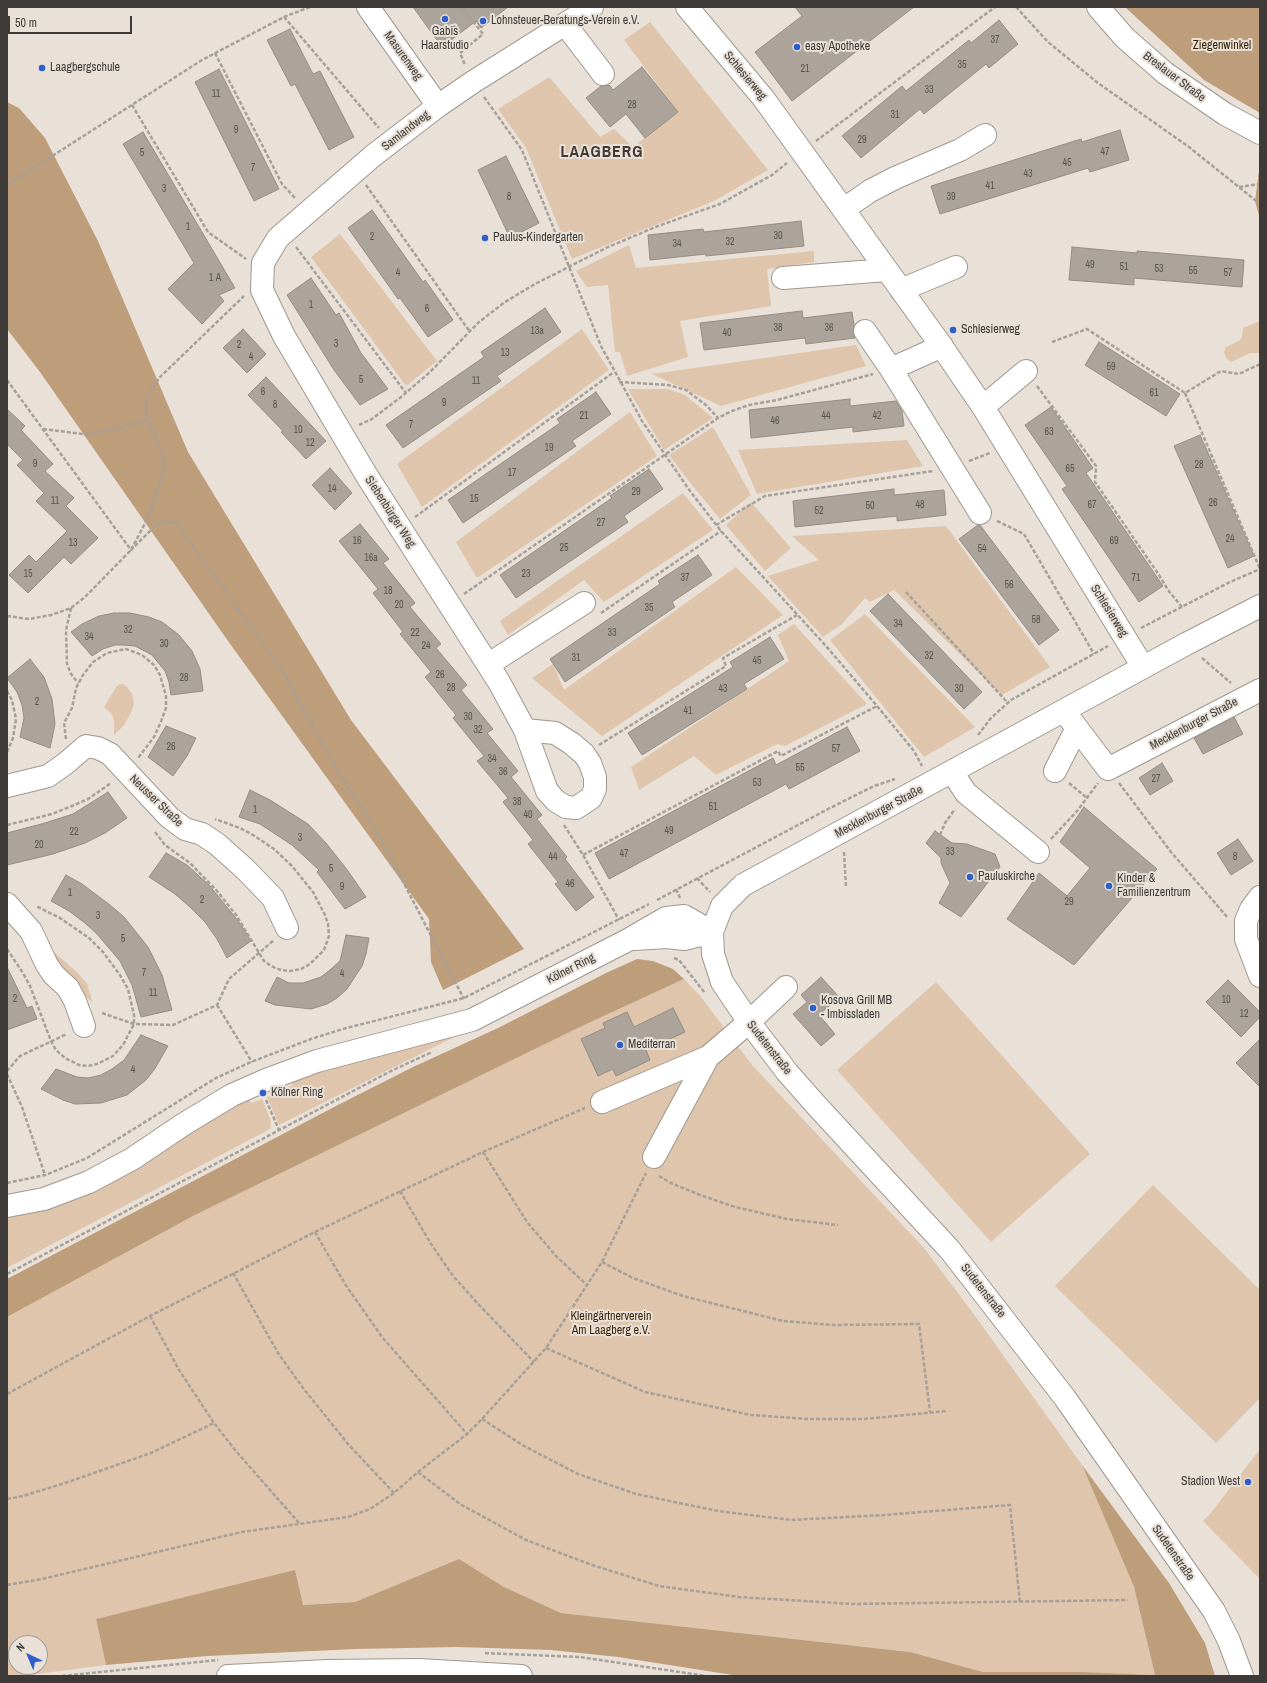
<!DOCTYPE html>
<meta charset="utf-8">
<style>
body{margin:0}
#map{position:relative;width:1267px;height:1683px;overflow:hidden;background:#e9e1d8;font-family:"Archivo Narrow",sans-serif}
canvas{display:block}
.frame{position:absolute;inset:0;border:8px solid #3d3a37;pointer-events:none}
.north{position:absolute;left:8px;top:1635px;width:40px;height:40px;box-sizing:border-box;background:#e9e1d8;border:1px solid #a49e98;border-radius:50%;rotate:316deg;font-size:11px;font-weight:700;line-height:16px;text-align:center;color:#3d3a37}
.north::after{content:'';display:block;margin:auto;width:14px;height:18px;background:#2e5dcc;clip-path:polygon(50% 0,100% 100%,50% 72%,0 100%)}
.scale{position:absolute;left:8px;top:16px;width:124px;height:18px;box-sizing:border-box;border:2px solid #3d3a37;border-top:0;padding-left:5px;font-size:12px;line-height:14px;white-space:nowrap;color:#3d3a37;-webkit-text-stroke:3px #e9e1d8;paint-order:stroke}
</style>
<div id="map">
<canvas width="1267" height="1683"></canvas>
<div class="frame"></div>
<div class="north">N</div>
<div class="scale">50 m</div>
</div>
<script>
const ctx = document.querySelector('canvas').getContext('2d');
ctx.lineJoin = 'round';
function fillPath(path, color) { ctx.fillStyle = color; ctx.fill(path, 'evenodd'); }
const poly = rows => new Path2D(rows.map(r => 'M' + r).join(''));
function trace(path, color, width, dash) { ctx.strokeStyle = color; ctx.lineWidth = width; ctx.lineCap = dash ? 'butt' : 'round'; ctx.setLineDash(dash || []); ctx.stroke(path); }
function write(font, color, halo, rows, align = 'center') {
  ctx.font = font + ' "Archivo Narrow",sans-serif'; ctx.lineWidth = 4; ctx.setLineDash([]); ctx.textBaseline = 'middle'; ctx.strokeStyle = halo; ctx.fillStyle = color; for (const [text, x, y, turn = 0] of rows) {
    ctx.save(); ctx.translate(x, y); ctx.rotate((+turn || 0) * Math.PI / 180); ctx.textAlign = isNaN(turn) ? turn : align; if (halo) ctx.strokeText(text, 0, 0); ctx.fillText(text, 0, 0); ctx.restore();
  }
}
fillPath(poly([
 [650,22,768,170,714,201,572,259,526,148,498,109,549,77,600,137,614,129,633,147,678,112,624,40],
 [340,234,437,361,406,386,311,257],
 [629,245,636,268,814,251,814,262,767,269,771,306,680,321,688,357,627,376,620,352,615,352,608,285,587,287,576,271],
 [1260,321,1260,353,1250,353,1231,362,1226,358,1224,352,1226,347,1239,341,1242,337,1243,328],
 [582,329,609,370,422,507,397,464],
 [856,345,866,366,721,406,652,374],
 [628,389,668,389,685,395,713,418,664,450],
 [630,412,657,456,477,578,456,542],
 [713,427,751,495,720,519,691,484,669,455],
 [907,440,923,466,757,494,738,450],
 [683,493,713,530,604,602,584,580,508,635,500,621],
 [751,502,791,548,765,571,726,525],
 [946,526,1050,667,1002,695,894,590,870,602,865,598,841,625,823,637,768,576,819,560,792,536],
 [736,567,783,615,602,736,532,678,553,664,564,690],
 [865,614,975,727,924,757,830,640],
 [794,624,867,704,785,746,777,744,716,775,694,756,639,790,631,767,789,661,778,635],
 [120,684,123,684,127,687,132,694,134,704,131,713,124,725,114,735,114,720,111,713,104,707,117,686],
 [45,944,79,974,87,984,93,1003,72,984],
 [684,979,701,997,752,1065,924,1248,970,1309,1082,1465,1134,1587,1155,1675,1081,1672,983,1672,910,1652,561,1613,504,1587,459,1559,355,1602,302,1605,295,1571,96,1619,106,1665,22,1676,7,1676,7,1317,195,1215,580,1027],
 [16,1643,40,1643,40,1667,16,1667],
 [936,982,1090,1154,991,1242,837,1070],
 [466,1031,279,1125,267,1097,293,1085,291,1080,309,1073],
 [249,1098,251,1103,262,1099,271,1121,270,1129,7,1268,7,1217,66,1202,117,1179,212,1118],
 [1153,1185,1260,1290,1260,1398,1216,1443,1055,1286],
 [1260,1449,1260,1579,1203,1521,1210,1514]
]), '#dec5ab');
fillPath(poly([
 [1125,7,1260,7,1260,113,1204,80],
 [7,102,19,108,45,138,98,241,188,452,351,720,524,949,443,990,431,962,429,919,228,641,40,372,7,329],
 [1259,171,1260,172,1260,219,1255,201],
 [637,959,653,961,673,969,684,979,580,1027,195,1215,7,1317,7,1279,336,1106,413,1067,498,1028,606,973],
 [1082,1465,1169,1583,1205,1643,1215,1676,739,1676,618,1657,551,1650,458,1647,355,1649,208,1656,106,1665,96,1619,295,1570,303,1605,355,1602,459,1559,504,1587,561,1613,910,1652,983,1672,1081,1672,1155,1675,1134,1587]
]), '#bd9d7a');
const building = poly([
 [413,7,508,7,481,28,476,21,442,47,413,7],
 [795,7,914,7,792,101,755,52,802,16,795,7],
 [999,20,1018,44,989,68,986,64,924,114,920,109,861,158,842,136,902,86,906,91,969,40,971,43,999,20],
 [290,29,313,74,320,71,354,137,329,150,295,84,291,86,267,40,290,29],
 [642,67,678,112,645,138,626,114,610,127,586,98,601,86,609,85,613,90,642,67],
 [219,69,279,189,254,201,195,82,219,69],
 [1120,130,1129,160,1090,172,1088,168,940,214,931,186,1081,139,1082,142,1120,130],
 [143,132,235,288,219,295,224,301,202,324,168,289,194,263,123,144,143,132],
 [506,156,539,223,510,238,478,170,506,156],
 [372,210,423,282,425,280,453,320,428,337,400,298,398,299,348,228,372,210],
 [801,221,804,246,706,256,706,254,650,260,648,235,703,229,704,232,801,221],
 [1072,247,1137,253,1137,251,1244,260,1242,287,1134,278,1134,285,1069,280,1072,247],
 [311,278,336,315,339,313,361,353,388,389,360,405,334,370,287,295,311,278],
 [545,308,561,332,497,376,501,381,403,448,386,425,484,357,481,352,545,308],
 [802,311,803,318,852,312,854,325,853,332,855,338,806,344,805,338,704,350,700,323,802,311],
 [243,329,266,354,247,373,223,348,243,329],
 [1099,342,1180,394,1166,416,1085,365,1099,342],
 [266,377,326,441,306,459,281,432,283,431,248,395,266,377],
 [596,392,611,414,572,441,576,446,463,523,448,500,560,423,557,419,596,392],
 [850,399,850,406,896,401,902,411,904,426,853,432,853,427,751,438,749,410,850,399],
 [1051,407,1093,468,1086,473,1163,586,1139,602,1062,489,1067,486,1025,425,1051,407],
 [7,409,25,426,21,430,53,464,45,471,74,498,66,506,98,538,71,564,64,557,28,593,9,575,29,555,36,562,67,531,36,501,44,493,17,465,23,460,7,444,7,409],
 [1200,435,1254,556,1228,568,1174,446,1200,435],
 [330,468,352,493,335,510,312,485,330,468],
 [649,469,663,489,624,516,628,522,516,598,500,575,612,498,610,496,649,469],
 [894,489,894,495,944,490,946,515,897,521,897,516,795,527,793,501,894,489],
 [360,524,389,559,383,563,415,603,410,607,441,644,436,648,467,685,461,690,493,729,487,733,518,771,511,777,542,815,537,819,567,857,565,859,594,897,576,911,555,884,558,882,528,844,533,840,503,802,508,798,477,761,484,756,453,718,456,715,425,677,431,672,400,634,403,632,373,593,378,589,339,541,360,524],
 [978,525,980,525,1059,630,1039,645,959,539,978,525],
 [698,555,712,575,672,602,675,607,565,682,550,659,660,584,658,581,698,555],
 [888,594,982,692,964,709,870,611,888,594],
 [114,613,130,613,149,617,162,622,179,635,192,651,200,669,203,691,171,695,169,682,165,671,152,655,135,646,123,645,115,645,103,649,92,656,71,632,82,624,99,616,114,613],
 [770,637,784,659,744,684,747,689,642,755,628,733,733,667,730,662,770,637],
 [30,659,44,677,52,699,55,724,50,748,20,737,24,718,22,705,17,692,7,678,30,659],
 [1234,717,1243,734,1203,754,1194,738,1234,717],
 [166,726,196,738,187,756,173,776,148,757,166,726],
 [847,727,860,751,789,789,786,784,609,879,595,853,773,758,776,765,847,727],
 [1162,763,1173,781,1150,795,1139,778,1162,763],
 [250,790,270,800,308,824,326,843,348,871,366,897,345,909,317,872,319,870,292,845,260,824,239,817,250,790],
 [108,792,127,818,105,833,85,843,53,854,7,865,7,833,45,823,73,814,108,792],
 [1084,807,1157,869,1074,965,1007,919,1039,873,1067,896,1090,868,1060,842,1084,807],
 [935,831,952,843,967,844,995,854,1000,867,961,917,939,903,950,883,941,863,941,858,926,843,935,831],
 [1238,839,1253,861,1231,875,1217,853,1238,839],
 [166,853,187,865,209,885,239,922,251,941,227,958,217,939,205,922,190,907,175,894,149,877,166,853],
 [66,875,82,884,110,905,124,917,148,947,162,975,172,1010,141,1017,132,985,120,961,97,934,85,923,69,911,51,901,66,875],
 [346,935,369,938,366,954,362,966,347,989,337,998,327,1004,311,1009,275,1005,265,1001,277,977,289,983,303,983,321,977,330,970,340,961,346,935],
 [7,967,27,1008,32,1006,37,1019,7,1030,7,967],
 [821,977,839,997,819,1015,835,1034,821,1046,793,1014,807,1002,801,995,821,977],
 [1228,980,1260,1012,1260,1017,1241,1037,1206,1002,1228,980],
 [673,1008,685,1032,646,1050,650,1060,616,1076,613,1069,598,1076,581,1039,605,1028,603,1023,627,1012,634,1027,673,1008],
 [141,1035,168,1046,154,1070,146,1080,127,1095,101,1103,75,1104,63,1100,41,1089,56,1069,77,1077,88,1078,101,1075,112,1069,124,1060,141,1035],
 [1260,1039,1260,1087,1236,1063,1260,1039]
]);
fillPath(building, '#aca49b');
trace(building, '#948c84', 1);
const minor = poly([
 [368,7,438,106],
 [687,7,764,99,938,341,983,407,1143,667],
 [1098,7,1125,38,1165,73,1225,114,1260,133],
 [565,24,603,74],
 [844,209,870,191,895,178,960,150,985,135],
 [783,278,887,270],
 [901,290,956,267],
 [865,331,891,369,980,513],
 [891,369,942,346],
 [983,407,1026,371],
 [489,664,584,603],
 [1064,711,1108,769,1260,690],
 [525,730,555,733,571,743,584,754,590,763,595,777,595,789,591,798,576,808,566,807,556,801,547,791,525,730,499,682,367,476,284,336,262,290,263,263,278,238,374,155,438,106,473,82,592,7],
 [1055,771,1077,728],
 [952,772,966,793,1038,852],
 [7,786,48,776,65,764,86,746,98,748,110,754,169,817,185,829,202,834,217,844,245,869,273,898,287,928],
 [1260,897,1251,909,1246,921,1246,939,1260,976],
 [7,904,31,931,47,965,54,975,68,988,75,1001,84,1026],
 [634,939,667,937,684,939,712,932],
 [602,1102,708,1057,749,1022,786,987],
 [654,1157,708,1057],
 [7,1206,44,1199,89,1182,132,1159,184,1124,232,1095,266,1080,317,1061,472,1020,628,940,666,918,684,916,712,932],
 [228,1676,327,1671,419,1670,521,1676],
 [1242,1676,1229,1641,1214,1611,1065,1398,950,1250,817,1106,787,1072,749,1022,722,982,713,954,712,932,722,906,743,885,1186,644,1260,606]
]);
trace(minor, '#a0988f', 24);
trace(poly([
 [462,7,483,34,460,53,465,65],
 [1016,7,1048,42,1098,83,1189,147,1260,204],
 [284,17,379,128],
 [215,53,282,184,296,199],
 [484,97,522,150,601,346,642,421,690,491,721,531,826,646,877,706,914,751,922,766],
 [132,105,208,232,246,259],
 [816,141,995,7],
 [7,185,202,60,284,17,310,7],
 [366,185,470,332],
 [1239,187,1260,184],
 [296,247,406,393],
 [1052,342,1087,329,1185,393,1221,371,1239,374,1260,364],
 [7,380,131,550,160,521,176,523,282,670,340,775,374,826,464,999],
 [619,382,668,385,686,390,706,405,718,418],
 [1037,386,1096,466,1095,482,1159,575,1168,590,1182,607],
 [1185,393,1260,569],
 [359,425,372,419,401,397,430,372,479,322,505,302,535,284,608,247,658,226,720,204,772,175,787,163],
 [43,429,82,434,113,430,147,419],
 [969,461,990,453],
 [415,517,614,372],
 [997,521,1024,534,1094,654],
 [716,525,765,496,933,471],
 [906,592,1008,703],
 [464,594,718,418,732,411,749,405,777,400,873,374],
 [71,608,66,630,67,664,71,674,78,683],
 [601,613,721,531],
 [7,616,29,619,51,615,71,608,85,597,131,550,149,516,164,469,163,454,147,419,146,399,159,378,244,296],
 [1141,628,1230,582,1260,569],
 [1202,658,1231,683],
 [7,691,12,700,16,719,13,738,7,752],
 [978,735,991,718,1011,700,1108,646],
 [66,739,64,723,72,708,76,688,83,675,93,662,107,653,126,649,142,655,154,665,160,675,166,696,166,708,160,724,154,737,138,758],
 [599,745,726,666,723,658,797,615],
 [1069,783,1087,798],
 [1119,783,1171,852,1228,918],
 [7,825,52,814,72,806,88,799,111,783],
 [564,825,583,855,619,920],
 [155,832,165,845,190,863,217,891,236,915,264,961,271,966,281,970,290,971,301,969,310,964,324,950,329,936,328,924,325,915,313,892,292,866,274,849,253,835,240,828,215,819],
 [940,835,945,823,955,809],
 [1051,839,1078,810,1098,783],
 [844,852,846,887],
 [583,855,778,751,781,756,877,706],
 [697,878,710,892],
 [676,889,680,898],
 [657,900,830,808,874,786,895,779],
 [7,949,23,973,30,986,51,1041,56,1050,65,1058,79,1065,88,1066,97,1064,113,1056,123,1045,134,1024,134,1015,128,989,120,975,103,952,89,938,60,918,36,906],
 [674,958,679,960,705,993],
 [217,1005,252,1062],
 [102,1013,134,1024,173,1025,217,1005,229,979,274,940],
 [7,1071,20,1056,67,1034],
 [7,1074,22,1107,45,1175],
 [266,1100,279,1130],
 [483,1152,527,1222,556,1256,588,1286],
 [659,1176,671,1183,700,1195,735,1207,787,1219,838,1225],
 [7,1183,45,1175,87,1158,216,1078,251,1062,311,1039,343,1029,464,998,649,904],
 [400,1191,431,1244,453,1276,480,1306,534,1362],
 [315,1232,345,1284,382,1337,467,1434],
 [602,1262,633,1278,683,1296,783,1321,833,1325,919,1324,930,1412],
 [233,1273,278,1353,303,1388,348,1444,394,1493],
 [7,1274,391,1071,432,1052],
 [150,1316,179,1370,214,1423,235,1450,299,1523],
 [546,1348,645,1392,751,1415,808,1419,864,1419,947,1411],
 [7,1394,150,1316,315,1232,483,1152,585,1108],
 [482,1419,524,1446,578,1474,636,1494,718,1511,791,1520,884,1515,1010,1505,1020,1603],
 [418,1472,460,1504,526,1540,592,1565,659,1586,739,1597,853,1604,1128,1600],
 [7,1499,23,1496,71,1481,151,1453,214,1423],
 [7,1585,42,1579,242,1532,348,1517,370,1509,394,1493,418,1472,467,1434,482,1419,546,1348,602,1262,646,1173],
 [485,1653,580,1657,706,1676],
 [62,1676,218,1660]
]), '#a6a099', 2.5, [4, 2]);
trace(minor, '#fff', 22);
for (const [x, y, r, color] of [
 [445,19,4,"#2e5dcc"],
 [483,21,4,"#2e5dcc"],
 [797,47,4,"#2e5dcc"],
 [42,68,4,"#2e5dcc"],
 [485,238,4,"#2e5dcc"],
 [953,330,4,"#2e5dcc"],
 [970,877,4,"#2e5dcc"],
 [1109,886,4,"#2e5dcc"],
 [813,1008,4,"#2e5dcc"],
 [620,1045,4,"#2e5dcc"],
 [263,1093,4,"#2e5dcc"],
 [1248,1482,4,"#2e5dcc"]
]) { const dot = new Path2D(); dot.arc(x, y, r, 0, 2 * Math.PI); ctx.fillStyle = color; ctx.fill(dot); trace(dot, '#e9e1d8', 1.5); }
write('10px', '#595450', null, [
 ["37",995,40],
 ["35",962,65],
 ["21",805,69],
 ["33",929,90],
 ["11",216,94],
 ["28",632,105],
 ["31",895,115],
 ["9",236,130],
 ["29",862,140],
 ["47",1105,152],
 ["5",142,153],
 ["45",1067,163],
 ["7",253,168],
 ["43",1028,174],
 ["41",990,186],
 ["3",164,189],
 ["8",509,197],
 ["39",951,197],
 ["1",188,227],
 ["30",778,236],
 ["2",372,237],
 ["32",730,242],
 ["34",677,244],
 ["49",1090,265],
 ["51",1124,267],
 ["53",1159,269],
 ["55",1193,271],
 ["4",398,273],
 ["57",1228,273],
 ["1 A",215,278],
 ["1",311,305],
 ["6",427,309],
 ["38",778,328],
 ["36",829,328],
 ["13a",537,331],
 ["40",727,333],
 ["3",336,344],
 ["2",239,345],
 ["13",505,353],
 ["4",251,357],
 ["59",1111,367],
 ["5",361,380],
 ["11",476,381],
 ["6",263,392],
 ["61",1154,393],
 ["9",444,403],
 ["8",275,405],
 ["21",584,416],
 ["44",826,416],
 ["42",877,416],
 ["46",775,421],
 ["7",411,425],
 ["10",298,430],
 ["63",1049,432],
 ["12",310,443],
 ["19",549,448],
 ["9",35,464],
 ["28",1199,465],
 ["65",1070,469],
 ["17",512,473],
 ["14",332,489],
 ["29",636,492],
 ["15",474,499],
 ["11",55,501],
 ["26",1213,503],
 ["48",920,505],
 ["67",1092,505],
 ["50",870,506],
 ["52",819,511],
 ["27",601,523],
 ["24",1230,539],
 ["16",357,541],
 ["69",1114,541],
 ["13",73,543],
 ["25",564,548],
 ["54",982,549],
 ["16a",371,558],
 ["15",28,574],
 ["23",526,574],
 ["37",685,578],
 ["71",1136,578],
 ["56",1009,585],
 ["18",388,591],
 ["20",399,605],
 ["35",649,608],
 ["58",1036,620],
 ["34",898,624],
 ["32",128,630],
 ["22",415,633],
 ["33",612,633],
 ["34",89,637],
 ["30",164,644],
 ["24",426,646],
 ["32",929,656],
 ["31",576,658],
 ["45",757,661],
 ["26",440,675],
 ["28",184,678],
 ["28",451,688],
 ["43",723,689],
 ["30",959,689],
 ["2",37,702],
 ["41",688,711],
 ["30",468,717],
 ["32",478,730],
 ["26",171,747],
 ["57",836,749],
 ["34",492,759],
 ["55",800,768],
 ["36",503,772],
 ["27",1156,779],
 ["53",757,783],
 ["38",517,802],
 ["51",713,807],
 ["1",255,810],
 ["40",528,815],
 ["49",669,831],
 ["22",74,832],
 ["3",300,838],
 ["20",39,845],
 ["33",950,852],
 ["47",624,854],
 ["44",553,857],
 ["8",1235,857],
 ["5",331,869],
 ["46",570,884],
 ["9",342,887],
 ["1",70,893],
 ["2",202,900],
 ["29",1069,902],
 ["3",98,916],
 ["5",123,939],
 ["7",144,973],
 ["4",342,974],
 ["11",153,993],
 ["2",15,999],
 ["10",1226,1000],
 ["12",1244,1014],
 ["4",133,1070]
]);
write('12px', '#3d3a37', '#e9e1d8', [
 ["Lohnsteuer-Beratungs-Verein e.V.",491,21],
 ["Gabi´s",445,32,"center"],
 ["Haarstudio",445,46,"center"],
 ["easy Apotheke",805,47],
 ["Laagbergschule",50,68],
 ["Paulus-Kindergarten",493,238],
 ["Schlesierweg",961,330],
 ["Pauluskirche",978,877],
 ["Kinder &",1117,879],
 ["Familienzentrum",1117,893],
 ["Kosova Grill MB",821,1001],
 ["- Imbissladen",821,1015],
 ["Mediterran",628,1045],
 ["Kölner Ring",271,1093],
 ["Stadion West",1240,1482,"right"]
], 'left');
write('12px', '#3c2507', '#e9e1d8', [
 ["Ziegenwinkel",1222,46],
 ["Kleingärtnerverein",611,1317],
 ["Am Laagberg e.V.",611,1331]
]);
write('12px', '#3d3a37', '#e9e1d8', [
 ["Masurenweg",403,56,54],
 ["Schlesierweg",745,76,50],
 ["Breslauer Straße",1174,77,37],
 ["Samlandweg",406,131,-38],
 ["Siebenbürger Weg",390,512,57],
 ["Schlesierweg",1109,611,58],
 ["Mecklenburger Straße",1194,724,-28],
 ["Neusser Straße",156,801,44],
 ["Mecklenburger Straße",879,812,-28],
 ["Kölner Ring",571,969,-27],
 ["Sudetenstraße",769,1048,52],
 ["Sudetenstraße",983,1291,52],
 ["Sudetenstraße",1173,1553,55]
]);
ctx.letterSpacing = '1px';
write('bold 16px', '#413a33', '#e9e1d8', [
 ["LAAGBERG",602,153]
]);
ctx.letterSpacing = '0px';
</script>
